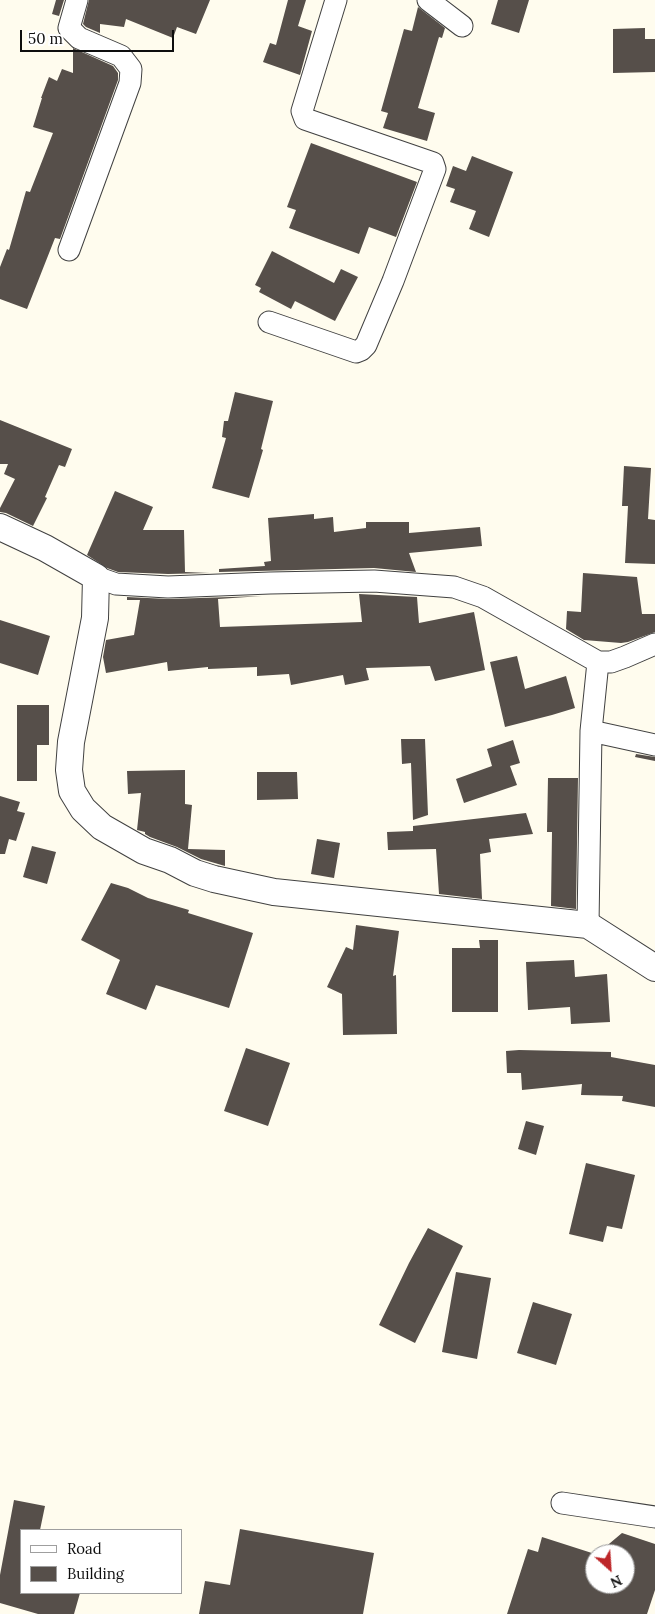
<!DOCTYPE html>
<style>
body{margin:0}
#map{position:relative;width:655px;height:1614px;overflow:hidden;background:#fffcee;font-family:Lora,serif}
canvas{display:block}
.legend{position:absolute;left:20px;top:1529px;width:162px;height:65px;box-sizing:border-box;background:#fff;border:1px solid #9f9f9f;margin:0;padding:6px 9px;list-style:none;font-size:15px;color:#0e0e0e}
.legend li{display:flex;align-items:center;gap:10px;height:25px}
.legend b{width:25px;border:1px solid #9f9f9f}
.north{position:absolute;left:585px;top:1544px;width:50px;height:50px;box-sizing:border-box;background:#fff;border:1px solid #9f9f9f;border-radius:50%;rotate:154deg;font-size:14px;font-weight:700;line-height:20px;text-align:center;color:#0e0e0e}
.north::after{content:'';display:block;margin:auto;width:18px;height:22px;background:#bd2629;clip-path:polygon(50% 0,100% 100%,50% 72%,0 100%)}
.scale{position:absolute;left:20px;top:30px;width:154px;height:22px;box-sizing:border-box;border:2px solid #0e0e0e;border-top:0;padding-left:6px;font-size:15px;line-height:18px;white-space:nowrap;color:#0e0e0e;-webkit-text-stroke:4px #fff;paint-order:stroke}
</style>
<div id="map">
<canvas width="655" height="1614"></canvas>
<ul class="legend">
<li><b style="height:6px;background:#fff"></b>Road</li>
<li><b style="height:14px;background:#564f4a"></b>Building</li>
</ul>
<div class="north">N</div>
<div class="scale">50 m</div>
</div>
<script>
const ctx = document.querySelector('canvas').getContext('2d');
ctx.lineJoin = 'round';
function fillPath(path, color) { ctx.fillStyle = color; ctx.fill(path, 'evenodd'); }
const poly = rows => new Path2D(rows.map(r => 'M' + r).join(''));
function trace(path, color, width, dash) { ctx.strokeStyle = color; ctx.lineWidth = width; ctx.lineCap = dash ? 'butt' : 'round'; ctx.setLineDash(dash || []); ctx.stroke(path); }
fillPath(poly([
 [56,0,64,0,59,16,52,14],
 [89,0,210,0,196,34,177,27,173,38,126,19,124,27,100,24,100,33,86,27,83,24],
 [288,0,306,0,298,26,312,31,300,75,263,62,270,43,276,45],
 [498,0,529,0,519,33,491,24],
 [418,7,445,28,442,38,439,37,418,108,435,113,427,141,383,128,388,113,381,111,404,29,412,31],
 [645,28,645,39,655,39,655,72,613,73,613,29],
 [73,48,113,66,118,73,118,80,60,239,55,238,27,309,0,299,0,267,7,249,9,250,26,191,30,192,53,133,33,127,42,98,41,98,49,77,57,81,62,69,73,73],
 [311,143,417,182,396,237,369,227,359,254,289,228,296,210,287,207],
 [472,156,513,172,489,237,469,229,476,211,450,202,455,189,446,186,453,166,466,171],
 [272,251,334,283,341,269,358,277,335,321,295,301,291,309,259,292,261,288,255,285],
 [235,392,273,401,261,449,263,450,249,498,212,488,226,438,222,437,224,421,228,421],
 [0,420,72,449,65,467,59,465,45,497,47,498,33,526,6,513,0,512,0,508,15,479,4,474,8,464,0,464],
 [624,466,651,468,648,519,655,520,655,564,625,563,628,506,622,506],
 [115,491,153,507,143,530,184,530,185,572,210,573,168,574,118,572,107,568,87,555],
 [314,514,314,519,333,517,334,532,366,528,366,522,409,522,409,533,480,527,482,546,409,553,416,572,374,568,219,572,219,569,265,566,264,562,271,561,268,518],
 [583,573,637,577,642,614,655,614,655,632,628,642,621,643,584,640,566,629,567,611,581,612],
 [359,594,417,597,419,623,474,612,485,670,435,681,430,666,366,668,369,680,345,685,343,675,291,685,289,674,257,676,257,667,208,669,208,667,168,671,167,662,106,673,103,657,106,640,134,635,140,600,127,600,127,597,168,599,262,596,218,599,220,627,362,622],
 [0,620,50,636,38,675,0,663],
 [517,656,525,689,566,676,575,708,552,715,505,727,490,662],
 [17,705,49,705,49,745,37,745,37,781,17,781],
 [401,739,425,739,428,815,413,820,411,763,402,764],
 [513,740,520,763,510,766,517,785,464,803,456,779,492,766,487,749],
 [636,754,655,757,655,761,635,757],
 [185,770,185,804,192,805,188,849,225,850,225,866,201,859,177,847,150,837,145,834,145,832,137,830,141,793,128,794,127,771],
 [257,772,297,772,298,799,257,800],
 [548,778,578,778,576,909,551,906,552,832,547,832],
 [0,796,20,802,17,811,25,813,16,841,9,839,5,854,0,854],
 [526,813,533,834,489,839,491,852,480,854,482,899,439,894,436,849,388,850,387,832,413,831,413,826],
 [317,839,340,843,334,878,311,874],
 [32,846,56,852,47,884,23,877],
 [111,883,128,888,148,898,189,910,188,913,253,933,229,1008,156,985,146,1010,106,994,120,960,81,940],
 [356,925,399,931,393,976,396,975,397,1034,343,1035,342,994,327,987,346,947,353,950],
 [479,940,498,940,498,1012,452,1012,452,948,480,948],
 [574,960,575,977,607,974,610,1022,571,1024,570,1007,528,1010,526,962],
 [246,1048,290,1063,268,1126,224,1111],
 [519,1050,611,1052,611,1057,655,1065,655,1107,622,1101,623,1096,581,1095,582,1084,522,1090,521,1073,507,1073,506,1051],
 [526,1121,544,1126,536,1155,518,1149],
 [586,1163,635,1175,622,1229,607,1226,603,1242,569,1234],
 [428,1228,463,1246,415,1343,379,1325,409,1263],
 [456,1272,491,1278,477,1359,442,1352],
 [533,1302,572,1314,556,1365,517,1353],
 [14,1500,45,1506,40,1530,21,1530,21,1593,80,1593,74,1614,38,1614,0,1603,0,1575],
 [240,1529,374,1553,363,1614,199,1614,205,1581,230,1585],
 [622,1533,655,1544,655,1590,647,1614,507,1614,528,1549,538,1552,542,1537,595,1554,595,1584,625,1584,625,1554,597,1554]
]), '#564f4a');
const minor = poly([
 [428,0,462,26],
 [69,250,130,83,131,69,121,56,79,38,69,28,77,0],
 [269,322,356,352,361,350,366,345,393,281,435,169,433,163,305,119,302,111,336,0],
 [96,577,116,584,168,587,270,583,374,581,454,587,483,597,598,662,611,662,625,657,655,644],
 [591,731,655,745],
 [588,925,591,731,598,662],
 [562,1503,655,1517]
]);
const tertiary = poly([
 [0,527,45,548,96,577,95,618,71,742,69,770,72,791,83,809,102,827,144,851,170,860,195,873,214,879,274,892,588,925,655,968]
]);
trace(minor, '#414141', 23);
trace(tertiary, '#414141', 28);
trace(minor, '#fff', 21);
trace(tertiary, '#fff', 26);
</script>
